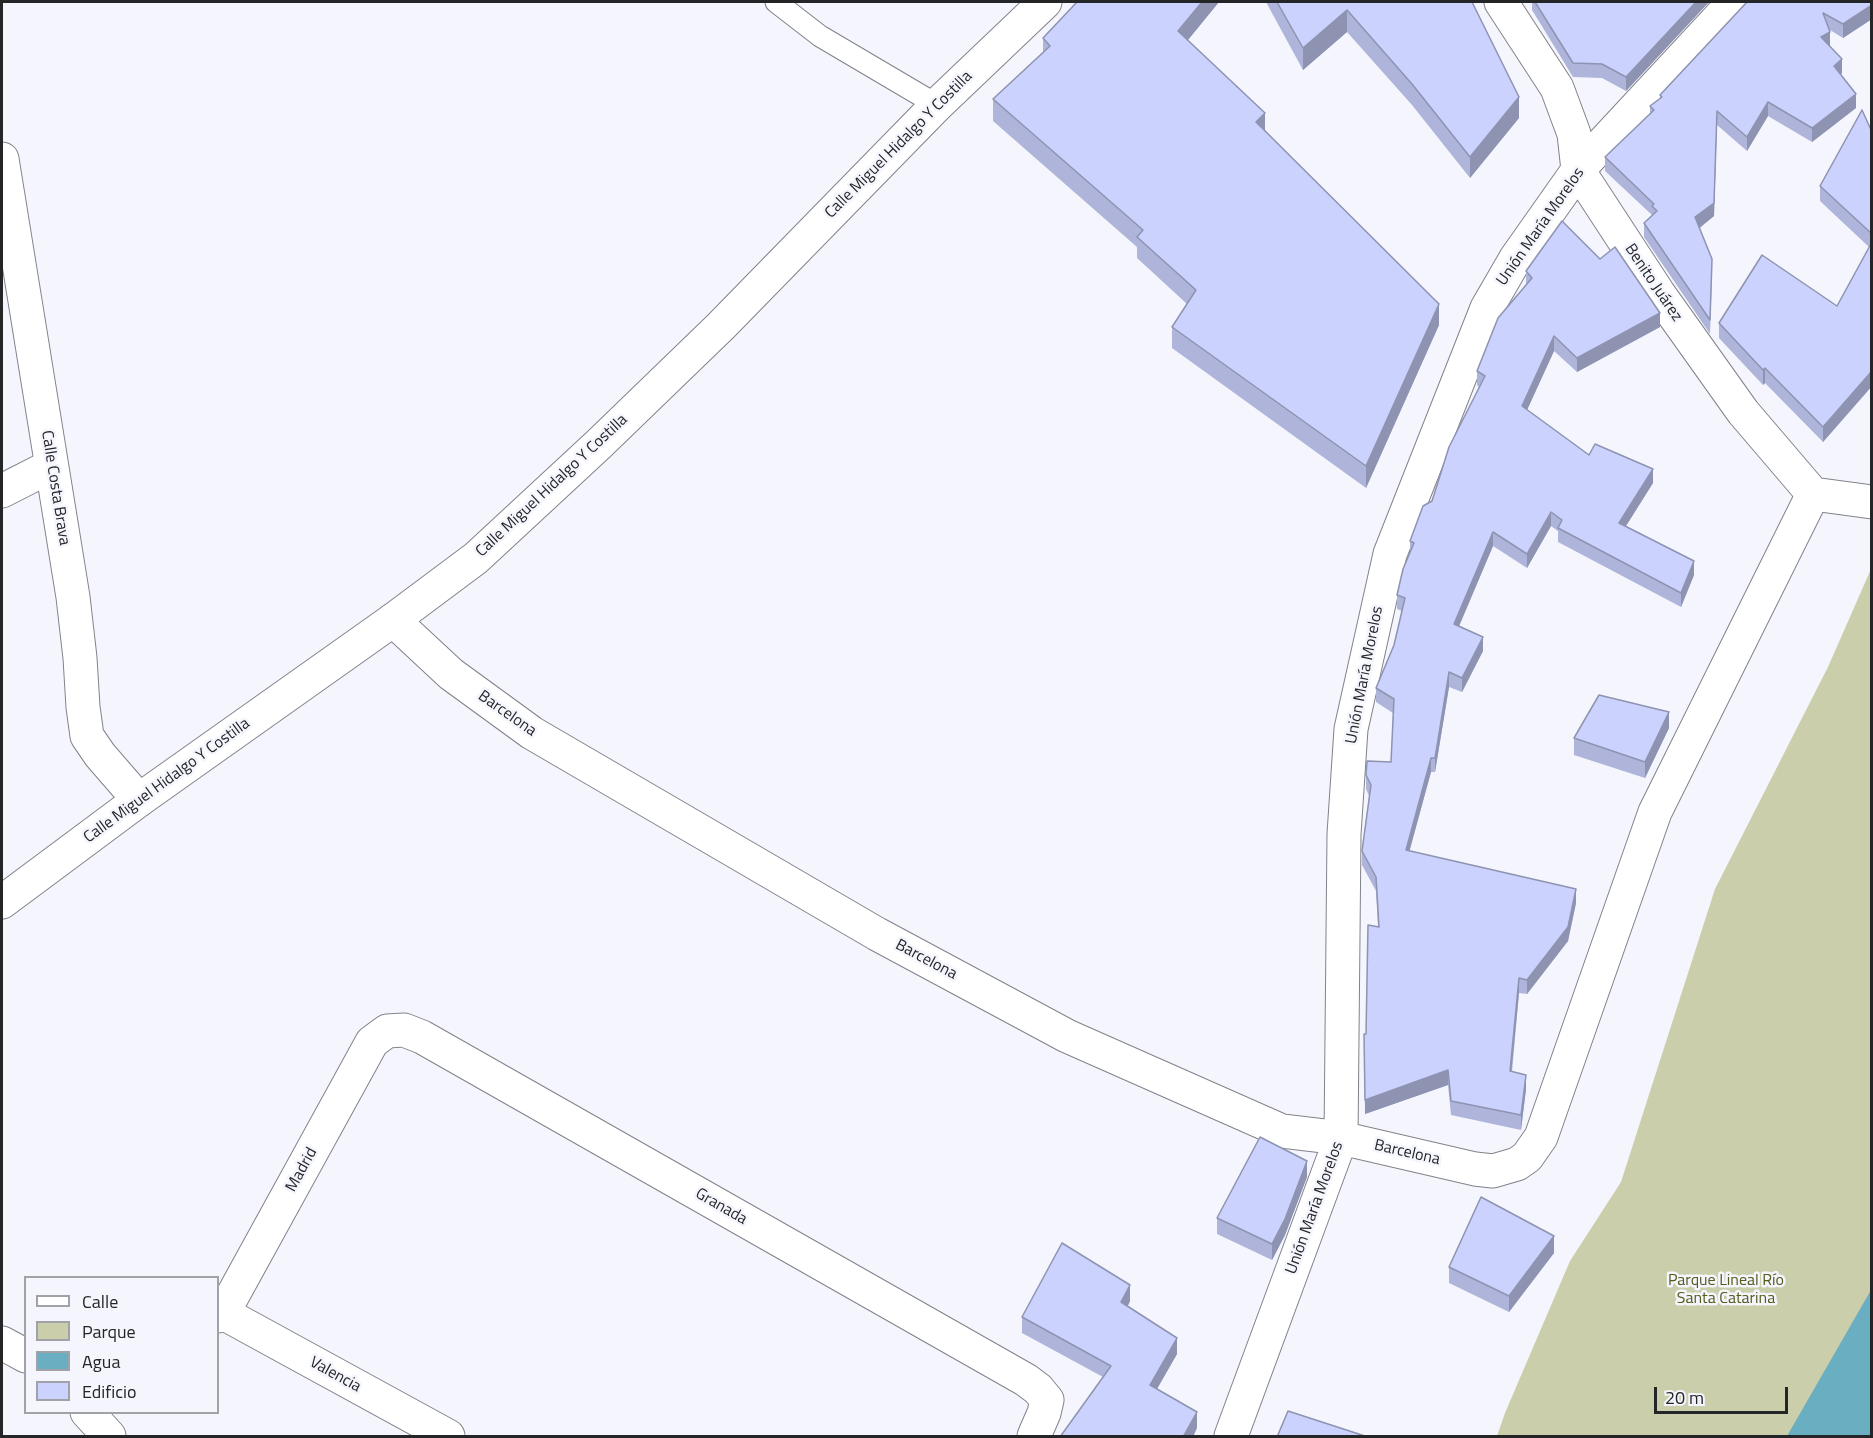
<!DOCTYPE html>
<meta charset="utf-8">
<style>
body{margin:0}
#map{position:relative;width:1873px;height:1438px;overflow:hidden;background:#f4f5fd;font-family:"Titillium Web",sans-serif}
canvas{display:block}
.frame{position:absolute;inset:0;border:3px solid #242527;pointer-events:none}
.legend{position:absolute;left:24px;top:1276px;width:195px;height:138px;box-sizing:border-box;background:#f4f5fd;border:2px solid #a1a2a7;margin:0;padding:8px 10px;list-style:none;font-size:18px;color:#242527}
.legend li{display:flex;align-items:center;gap:12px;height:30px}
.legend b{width:30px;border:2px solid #a1a2a7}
.scale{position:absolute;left:1654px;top:1387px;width:134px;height:27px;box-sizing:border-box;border:3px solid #242527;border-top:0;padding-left:8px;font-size:18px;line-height:21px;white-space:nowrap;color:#242527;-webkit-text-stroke:4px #f4f5fd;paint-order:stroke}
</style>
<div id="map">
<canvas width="1873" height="1438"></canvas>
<div class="frame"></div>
<ul class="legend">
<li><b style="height:8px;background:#fff"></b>Calle</li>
<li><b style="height:16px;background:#cbceab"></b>Parque</li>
<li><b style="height:16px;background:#69afc1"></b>Agua</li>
<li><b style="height:16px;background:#cbd2fd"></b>Edificio</li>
</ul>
<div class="scale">20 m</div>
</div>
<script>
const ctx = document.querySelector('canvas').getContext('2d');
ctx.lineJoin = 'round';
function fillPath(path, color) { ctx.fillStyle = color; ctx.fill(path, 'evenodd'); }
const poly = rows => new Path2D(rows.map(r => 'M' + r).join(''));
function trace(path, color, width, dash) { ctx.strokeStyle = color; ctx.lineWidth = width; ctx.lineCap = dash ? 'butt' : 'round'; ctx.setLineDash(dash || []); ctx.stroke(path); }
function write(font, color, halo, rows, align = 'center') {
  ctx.font = font + ' "Titillium Web",sans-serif'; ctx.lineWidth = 5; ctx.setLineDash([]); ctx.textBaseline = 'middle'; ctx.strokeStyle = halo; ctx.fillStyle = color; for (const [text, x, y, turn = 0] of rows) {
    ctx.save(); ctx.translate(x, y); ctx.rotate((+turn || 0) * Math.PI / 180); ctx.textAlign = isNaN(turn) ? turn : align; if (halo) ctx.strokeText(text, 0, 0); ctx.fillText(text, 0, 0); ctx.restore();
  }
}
fillPath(poly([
 [1871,569,1871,1436,1497,1436,1505,1413,1570,1261,1621,1182,1715,889,1828,667]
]), '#cbceab');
fillPath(poly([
 [1871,1290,1871,1436,1787,1436]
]), '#69afc1');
const lane = poly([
 [776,2,820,36,937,105]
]);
const street = poly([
 [1501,2,1557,88,1574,134,1578,170,1659,294,1743,412,1813,494,1872,502],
 [2,159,73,597,80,658,83,707,87,736,100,755,139,800],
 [2,491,51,466],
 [393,620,451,674,532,733,877,934,1067,1036,1282,1131,1341,1138,1475,1169,1493,1171,1517,1164,1527,1157,1541,1137,1655,812,1813,494],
 [223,1313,448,1436],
 [218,1316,223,1313,372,1042,387,1031,404,1030,422,1037,1026,1380,1038,1389,1047,1400,1044,1413,1034,1436],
 [2,1343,26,1356],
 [87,1412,109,1436],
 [1231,1436,1341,1138,1344,834,1351,729,1390,554,1487,308,1516,258,1578,170,1734,2]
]);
const secondary = poly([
 [2,902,139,800,393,620,476,558,599,444,721,326,937,105,1045,2]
]);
trace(lane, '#82838a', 23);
trace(street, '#82838a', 35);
trace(secondary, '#82838a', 35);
trace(lane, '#fff', 21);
trace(street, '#fff', 33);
trace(secondary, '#fff', 33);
fillPath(poly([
 [1077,2,1219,2,1188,40,1265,130,1439,325,1366,488,1172,348,1172,327,1187,304,1137,258,1137,247,993,121,993,99,1043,53,1043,38],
 [1266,2,1472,2,1519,118,1470,178,1412,105,1347,32,1303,70],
 [1532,2,1709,2,1626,91,1602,78,1573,77,1532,10],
 [1747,2,1872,19,1843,38,1830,30,1830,45,1829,46,1842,73,1841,74,1856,108,1812,142,1768,116,1747,151,1717,125,1714,216,1700,228,1712,273,1710,334,1644,237,1644,223,1652,216,1652,215,1605,171,1605,157,1650,114,1650,106,1660,98,1660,95],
 [1872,132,1872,386,1823,442,1765,383,1763,385,1719,338,1719,323,1837,306,1869,247,1820,201,1820,186],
 [1526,271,1660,327,1577,372,1554,351,1527,410,1589,455,1653,483,1626,526,1694,575,1681,607,1558,542,1558,531,1551,526,1527,568,1493,546,1459,626,1483,651,1462,692,1449,687,1435,772,1431,772,1409,851,1576,903,1568,941,1527,994,1519,993,1512,1072,1526,1089,1521,1130,1451,1115,1448,1085,1365,1114,1364,1034,1366,1034,1378,927,1376,891,1362,865,1362,851,1369,796,1366,789,1366,775,1391,762,1393,713,1376,702,1376,688,1394,645,1402,611,1397,609,1397,595,1410,553,1410,541,1432,501,1479,387,1477,385,1477,371,1526,286],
 [1669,728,1645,778,1574,755,1574,738],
 [1307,1177,1285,1235,1272,1260,1217,1234,1217,1218],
 [1554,1253,1509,1312,1449,1283,1449,1267],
 [1130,1301,1128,1306,1177,1354,1157,1389,1197,1428,1022,1333,1022,1317]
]), '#afb5da');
fillPath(poly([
 [1202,2,1219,2,1178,52,1178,31],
 [1696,2,1709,2,1626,91,1626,77],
 [1872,5,1872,19,1843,38,1843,24],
 [1347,10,1347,32,1303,70,1303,48],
 [1830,32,1830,45,1821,51,1821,37],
 [1842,59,1842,73,1834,80,1834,66],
 [1856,94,1856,108,1812,142,1812,128],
 [1519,97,1519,118,1470,178,1470,157],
 [1768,102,1768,116,1747,151,1747,137],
 [1717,111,1714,216,1695,231,1695,217],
 [1265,113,1265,134,1256,122],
 [1439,304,1439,325,1366,488,1366,466],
 [1660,313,1660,327,1577,372,1577,358],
 [1554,336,1554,351,1522,421,1522,406],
 [1765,368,1765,383,1763,385,1763,370],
 [1872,371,1872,386,1823,442,1823,427],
 [1653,469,1653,483,1619,537,1619,523],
 [1551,512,1551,526,1527,568,1527,554],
 [1493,532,1493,546,1454,638,1454,624],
 [1694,561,1694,575,1681,607,1681,593],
 [1483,637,1483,651,1462,692,1462,678],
 [1449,672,1449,687,1435,772,1435,758],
 [1669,712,1669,728,1645,778,1645,762],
 [1431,758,1431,772,1406,864,1406,850],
 [1576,889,1576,903,1568,941,1527,994,1527,980],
 [1519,978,1519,993,1510,1085,1510,1071],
 [1448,1070,1448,1085,1365,1114,1365,1100],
 [1526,1075,1526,1089,1521,1130,1521,1115],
 [1307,1161,1307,1177,1285,1235,1272,1260,1272,1244],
 [1554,1236,1554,1253,1509,1312,1509,1296],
 [1130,1285,1130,1301,1121,1319,1121,1302],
 [1177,1338,1177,1354,1150,1401,1150,1385],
 [1197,1412,1197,1428,1193,1437,1183,1437]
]), '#8e93b1');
const building = poly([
 [1077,2,1202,2,1178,31,1265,113,1256,122,1439,304,1366,466,1172,327,1196,290,1137,237,1143,230,993,99,1050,46,1043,38,1077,2],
 [1277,2,1472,2,1519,97,1470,157,1412,84,1347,10,1303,48,1277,2],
 [1535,2,1696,2,1626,77,1602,64,1573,63,1535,2],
 [1747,2,1872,2,1872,5,1843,24,1823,13,1830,32,1821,37,1842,59,1834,66,1856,94,1812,128,1768,102,1747,137,1717,111,1714,203,1695,217,1712,259,1710,320,1644,223,1657,211,1652,206,1654,204,1605,157,1654,110,1650,106,1662,97,1660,95,1747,2],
 [1862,110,1872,132,1872,234,1820,186,1862,110],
 [1562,221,1600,259,1615,247,1660,313,1577,358,1554,336,1522,406,1589,455,1595,444,1653,469,1619,523,1694,561,1681,593,1558,528,1562,520,1551,512,1527,554,1493,532,1454,624,1483,637,1462,678,1449,672,1435,758,1431,758,1406,850,1576,889,1568,927,1527,980,1519,978,1510,1071,1526,1075,1521,1115,1451,1101,1448,1070,1365,1100,1364,1034,1366,1034,1368,925,1379,927,1376,877,1362,851,1371,785,1366,775,1367,761,1391,762,1394,699,1376,688,1394,645,1405,598,1397,595,1403,569,1414,543,1410,541,1423,506,1432,501,1449,447,1485,376,1477,371,1498,318,1532,278,1526,271,1562,221],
 [1872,242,1872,371,1823,427,1765,368,1763,370,1719,323,1762,255,1837,306,1872,242],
 [1599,695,1669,712,1645,762,1574,738,1599,695],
 [1260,1137,1307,1161,1285,1219,1272,1244,1217,1218,1260,1137],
 [1481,1197,1554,1236,1509,1296,1449,1267,1481,1197],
 [1062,1243,1130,1285,1121,1302,1177,1338,1150,1385,1197,1412,1183,1437,1060,1437,1111,1366,1022,1317,1062,1243],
 [1288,1411,1368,1437,1277,1437,1288,1411]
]);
fillPath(building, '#cbd2fd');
trace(building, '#8e93b1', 1.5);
write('16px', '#242527', '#f4f5fd', [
 ["Calle Miguel Hidalgo Y Costilla",899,145,-45],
 ["Unión María Morelos",1541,227,-55],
 ["Benito Juárez",1653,283,56],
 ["Calle Miguel Hidalgo Y Costilla",552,486,-43],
 ["Calle Costa Brava",55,488,81],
 ["Unión María Morelos",1365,675,-79],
 ["Barcelona",507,714,35],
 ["Calle Miguel Hidalgo Y Costilla",167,781,-36],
 ["Barcelona",926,960,28],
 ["Barcelona",1407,1153,13],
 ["Madrid",302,1170,-61],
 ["Granada",721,1207,30],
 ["Unión María Morelos",1315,1208,-70],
 ["Valencia",335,1375,29]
]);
write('16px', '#575a1b', '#f4f5fd', [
 ["Parque Lineal Río",1726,1281],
 ["Santa Catarina",1726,1299]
]);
</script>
